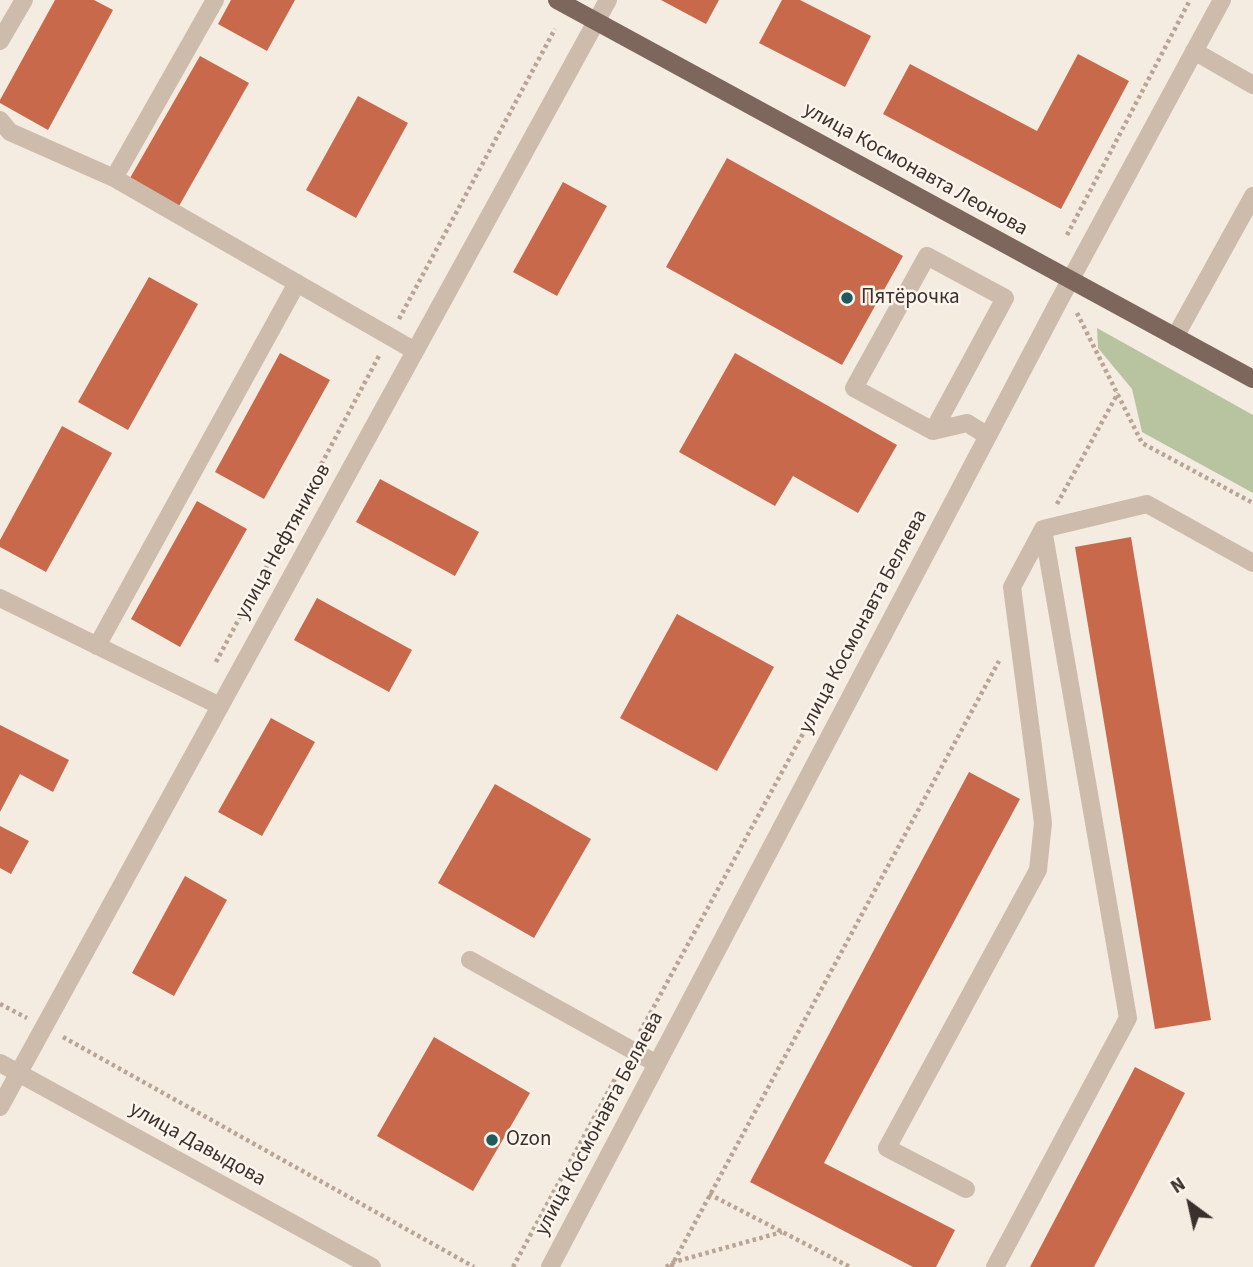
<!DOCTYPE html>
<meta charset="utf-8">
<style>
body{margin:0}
#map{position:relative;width:1253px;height:1267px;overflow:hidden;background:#f4ebe1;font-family:"Source Sans 3",sans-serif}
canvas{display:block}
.north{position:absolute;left:1155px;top:1169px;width:70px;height:70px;-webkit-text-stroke:5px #fbf5ee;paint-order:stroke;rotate:327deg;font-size:19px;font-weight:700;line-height:28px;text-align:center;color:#3b302b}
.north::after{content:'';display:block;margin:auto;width:24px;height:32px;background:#3b302b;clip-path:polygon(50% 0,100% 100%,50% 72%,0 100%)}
</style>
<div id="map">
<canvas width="1253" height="1267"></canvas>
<div class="north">N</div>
</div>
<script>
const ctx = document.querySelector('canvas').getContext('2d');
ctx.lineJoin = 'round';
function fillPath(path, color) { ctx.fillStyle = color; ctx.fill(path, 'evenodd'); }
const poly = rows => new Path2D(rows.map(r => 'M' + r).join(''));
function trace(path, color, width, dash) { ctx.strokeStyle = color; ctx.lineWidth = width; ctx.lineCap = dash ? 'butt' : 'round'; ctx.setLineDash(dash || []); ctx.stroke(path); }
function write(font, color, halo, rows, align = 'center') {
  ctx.font = font + ' "Source Sans 3",sans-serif'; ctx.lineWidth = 5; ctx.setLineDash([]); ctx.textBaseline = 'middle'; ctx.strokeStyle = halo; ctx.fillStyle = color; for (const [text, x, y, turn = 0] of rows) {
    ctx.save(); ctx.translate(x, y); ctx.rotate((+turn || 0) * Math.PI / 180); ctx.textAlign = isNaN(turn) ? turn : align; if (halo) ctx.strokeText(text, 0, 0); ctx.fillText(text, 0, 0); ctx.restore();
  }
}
fillPath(poly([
 [1097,328,1253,415,1253,493,1142,432,1132,389,1098,348]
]), '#b8c4a0');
fillPath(poly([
 [55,0,94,0,113,10,48,130,0,103,0,100],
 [231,0,295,0,267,51,218,24],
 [661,0,719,0,706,24],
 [782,0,800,0,871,36,845,87,759,43],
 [1078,54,1129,81,1061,209,883,114,910,64,1037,131],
 [200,56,249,83,179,206,130,178],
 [358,96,408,123,356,218,306,190],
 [727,158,903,256,842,365,666,267],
 [563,182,607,206,557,296,513,272],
 [149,277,198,304,128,430,78,402],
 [280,353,330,380,264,499,215,472],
 [735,353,897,445,858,513,793,476,775,506,679,452],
 [62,426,112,453,46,572,0,547,0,540],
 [380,479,479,532,455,576,356,522],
 [197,501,247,529,180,647,131,619],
 [1131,537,1211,1020,1155,1029,1075,547],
 [317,598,412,650,389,692,294,640],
 [677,614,774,667,717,771,620,718],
 [271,718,315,742,262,836,218,812],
 [0,725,69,760,53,792,20,774,0,812],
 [969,772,1020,799,824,1163,955,1230,936,1267,913,1267,750,1182],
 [495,784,591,839,534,938,438,883],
 [0,826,29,841,11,874,0,868],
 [185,876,227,900,174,996,132,973],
 [434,1037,530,1093,473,1191,377,1136],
 [1135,1067,1185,1093,1094,1267,1030,1267]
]), '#c8694b');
trace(poly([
 [1067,235,1190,0],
 [1077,313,1142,443,1253,503],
 [399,319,555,29],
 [1057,504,1118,393],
 [216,662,380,354],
 [0,1004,27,1018],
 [640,1032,817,708],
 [63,1037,474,1267],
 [709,1194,850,1267],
 [513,1267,621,1068],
 [666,1267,674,1262,782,1232],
 [671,1267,999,661]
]), '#b9a596', 4.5, [3.5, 3.5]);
trace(poly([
 [0,41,24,0],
 [1194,51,1253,85],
 [0,120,10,132,114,178,415,351],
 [114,178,215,0],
 [1175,337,1253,196],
 [933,431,1005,298,927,256,854,388,933,431,967,423,988,436],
 [0,598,220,706],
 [97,646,297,283],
 [470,960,657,1064],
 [0,1063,372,1267],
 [0,1107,608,0],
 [966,1189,887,1148,1038,870,1043,823,1012,587,1043,529,1147,504,1253,563],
 [550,1267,1059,301,1222,0],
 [995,1267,1128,1018,1043,529]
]), '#cdbbac', 18);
trace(poly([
 [557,0,1253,379]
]), '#7d675c', 18);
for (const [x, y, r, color] of [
 [847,298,7,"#1f5a5e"],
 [492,1140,7,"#1f5a5e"]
]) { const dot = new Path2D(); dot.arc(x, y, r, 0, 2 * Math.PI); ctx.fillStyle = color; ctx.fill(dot); trace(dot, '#fbf5ee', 2.5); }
write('21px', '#3b302b', '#fbf5ee', [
 ["улица Космонавта Леонова",915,170,29],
 ["улица Нефтяников",284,542,-61],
 ["улица Космонавта Беляева",864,622,-62],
 ["улица Космонавта Беляева",600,1124,-62],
 ["улица Давыдова",197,1145,29]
]);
write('21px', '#3b302b', '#fbf5ee', [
 ["Пятёрочка",861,298],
 ["Ozon",506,1140]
], 'left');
</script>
